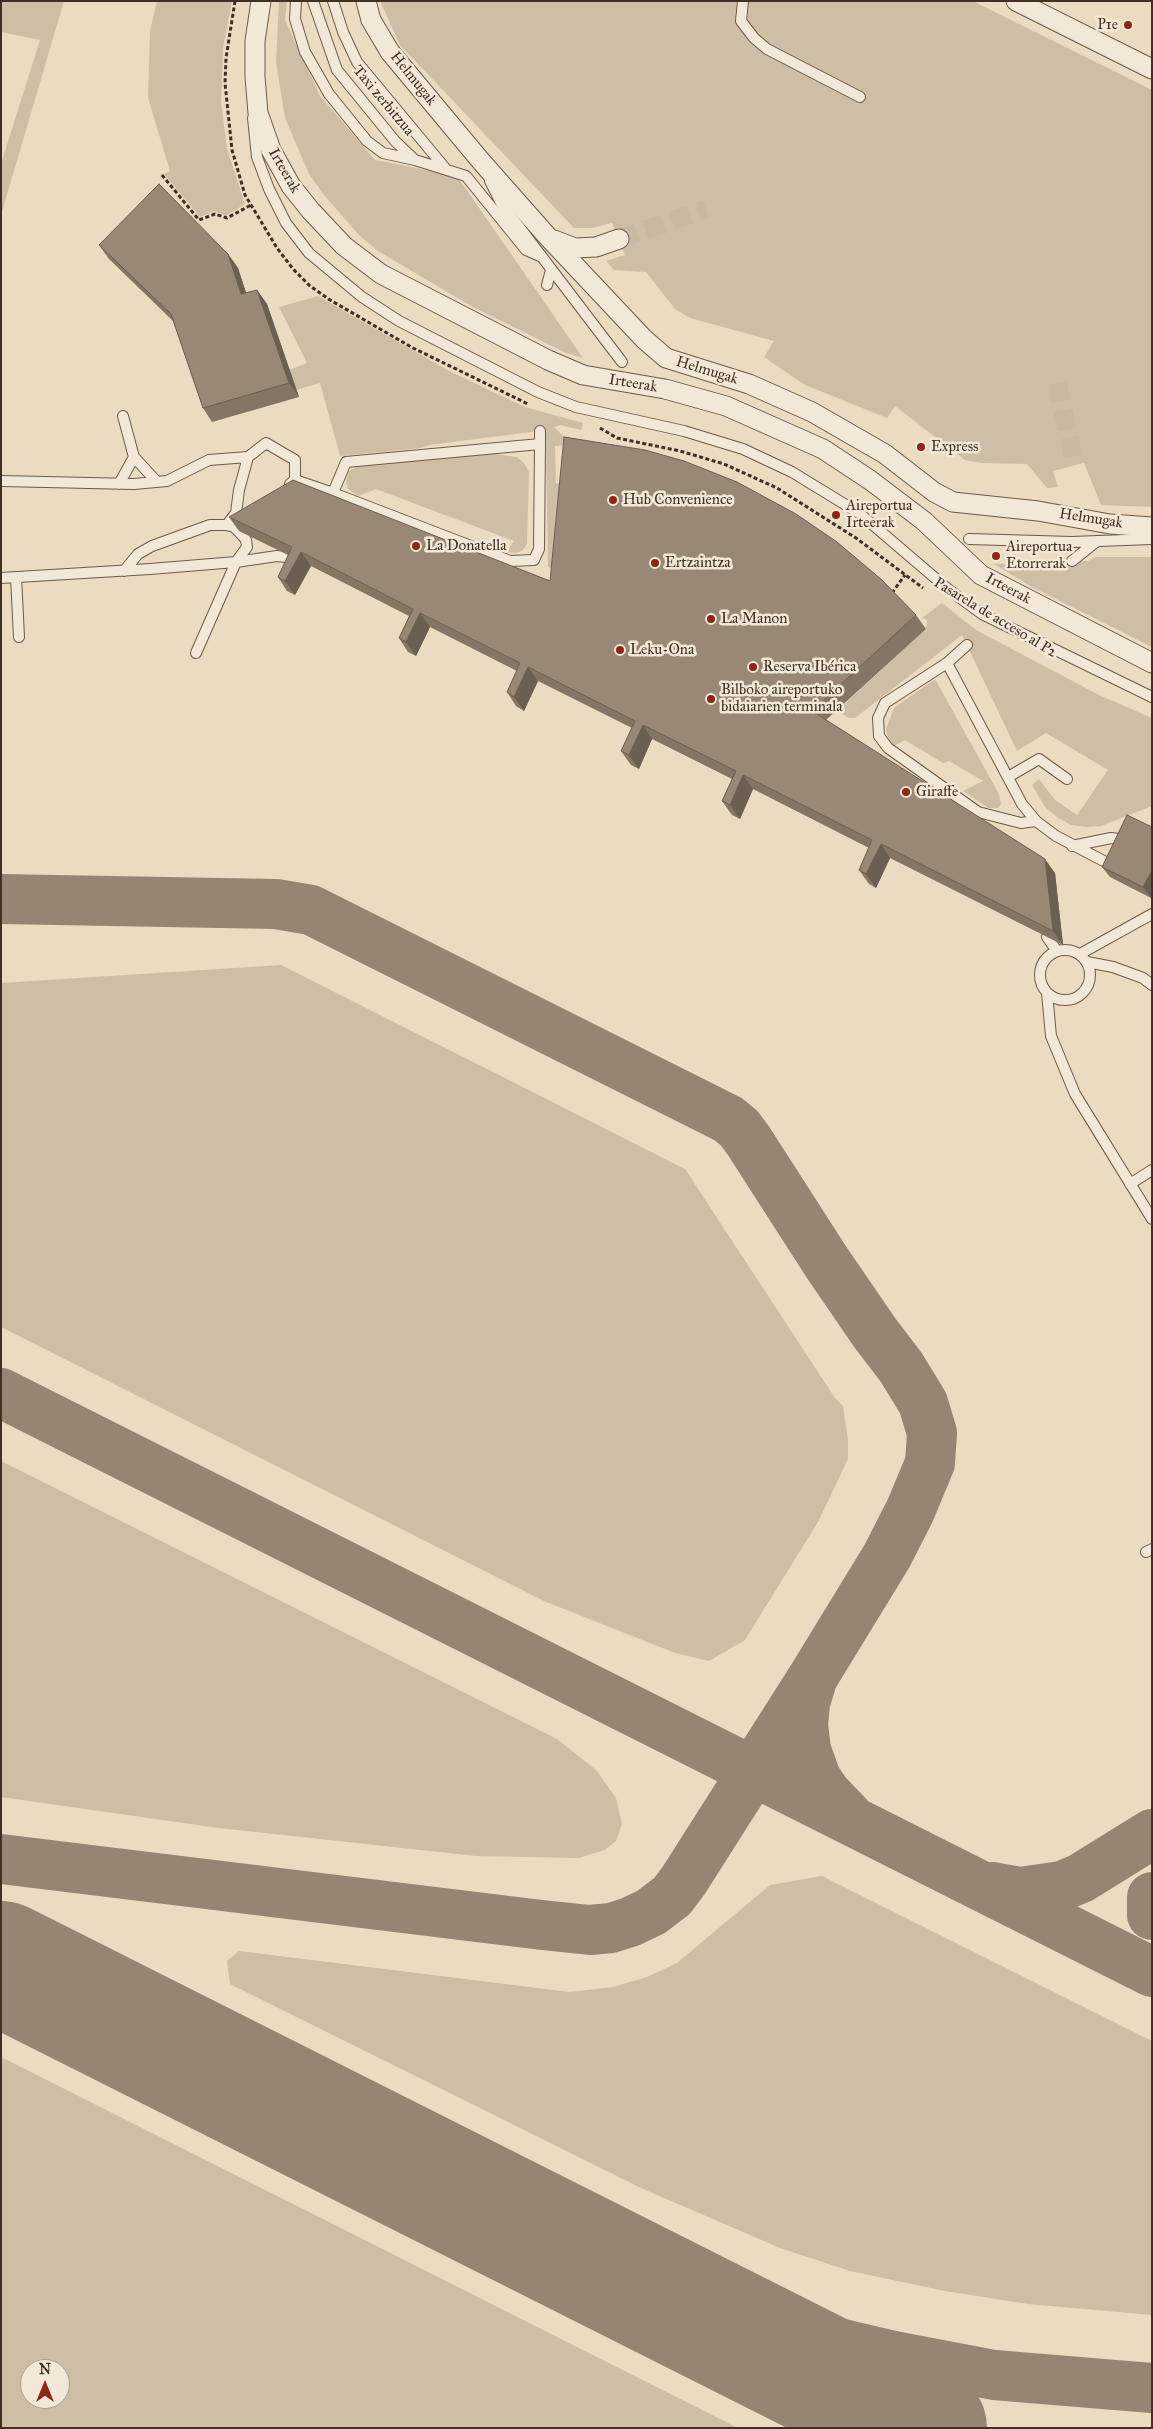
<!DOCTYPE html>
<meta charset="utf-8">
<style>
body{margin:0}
#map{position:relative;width:1153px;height:2429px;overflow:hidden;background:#ebdbc1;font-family:"IM FELL Great Primer",serif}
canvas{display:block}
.frame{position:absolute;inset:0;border:2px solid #402f23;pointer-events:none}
.north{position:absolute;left:20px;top:2359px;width:50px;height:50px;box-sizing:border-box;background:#f2e8d7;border:1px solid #ab9e8f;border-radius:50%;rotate:0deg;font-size:14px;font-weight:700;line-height:20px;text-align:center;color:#402f23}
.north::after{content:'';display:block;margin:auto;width:18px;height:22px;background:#8f2418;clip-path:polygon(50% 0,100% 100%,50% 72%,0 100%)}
</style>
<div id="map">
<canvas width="1153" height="2429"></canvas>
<div class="frame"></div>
<div class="north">N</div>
</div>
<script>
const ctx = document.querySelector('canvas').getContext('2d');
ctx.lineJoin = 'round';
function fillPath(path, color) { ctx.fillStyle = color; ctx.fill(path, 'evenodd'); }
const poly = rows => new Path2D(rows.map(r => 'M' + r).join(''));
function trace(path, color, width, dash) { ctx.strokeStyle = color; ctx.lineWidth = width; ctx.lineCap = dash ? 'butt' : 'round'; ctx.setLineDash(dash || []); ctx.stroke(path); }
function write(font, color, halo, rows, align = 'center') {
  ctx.font = font + ' "IM FELL Great Primer",serif'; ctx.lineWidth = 5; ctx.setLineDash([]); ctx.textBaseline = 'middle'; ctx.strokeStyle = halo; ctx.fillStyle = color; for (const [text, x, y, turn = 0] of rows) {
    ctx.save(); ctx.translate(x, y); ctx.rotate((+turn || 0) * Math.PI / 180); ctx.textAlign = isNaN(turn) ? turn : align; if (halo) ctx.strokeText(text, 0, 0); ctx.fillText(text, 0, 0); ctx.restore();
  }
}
fillPath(poly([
 [1,1,64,1,1,215,1,164,40,40,1,32],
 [157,1,232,1,223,48,221,101,227,149,245,204,226,216,214,211,200,217,164,174,170,171,148,98,150,31],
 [279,1,287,1,285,20,320,96,375,160,457,176,583,358,566,353,471,306,378,251,359,235,324,195,309,174,285,118,276,62],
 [380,1,973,1,1152,90,1152,507,1101,505,1084,463,1053,471,1058,487,1047,488,1027,464,982,463,965,460,895,406,887,418,805,385,764,357,774,341,690,318,675,309,646,272,614,270,606,261,625,255,612,223,592,228,574,228,400,45],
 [318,296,449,371,525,407,583,423,581,430,560,425,554,427,572,445,555,446,556,483,571,485,562,572,548,567,546,430,430,445,421,448,340,456,320,383,296,390,289,370,307,363,279,307],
 [486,453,517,457,524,463,529,472,527,544,522,551,515,553,506,552,514,541,376,489,358,496,348,489,346,481,349,471,360,465],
 [1095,557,1152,557,1152,647,1030,586,994,564,1088,561],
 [942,603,976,630,1099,695,1152,718,1152,806,1101,826,1086,827,1071,825,1057,817,1045,807,1032,785,1039,779,1055,800,1077,815,1108,770,1046,733,1017,751,962,635,855,718,849,718,837,711,926,629,927,620,922,618],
 [935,679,999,794,1001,804,998,808,988,808,963,791,983,781,949,761,943,763,905,740,894,746,888,738,886,729,894,708],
 [281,965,685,1169,835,1398,843,1406,848,1440,848,1459,818,1522,745,1640,709,1661,675,1653,544,1601,1,1327,1,983],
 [1,1461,557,1739,596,1770,616,1798,622,1824,616,1841,605,1850,578,1858,476,1856,219,1828,1,1797],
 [822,1876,1152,2041,1152,2315,1028,2304,945,2291,850,2271,780,2248,641,2188,230,1984,227,1961,239,1951,570,1992,613,1987,647,1977,677,1963,770,1885],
 [1,2057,738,2428,1,2428],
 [30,2369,60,2369,60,2399,30,2399]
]), '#cebea6');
trace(poly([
 [1,899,276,904,311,910,728,1119,739,1128,748,1140,827,1263,875,1333,901,1367,923,1403,932,1433,930,1463,910,1511,887,1556,813,1677,684,1880,672,1896,651,1912,630,1922,611,1928,590,1930,542,1925,1,1859],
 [1,1393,1152,1972],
 [811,1683,805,1703,803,1725,806,1750,816,1778,826,1793,848,1816],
 [993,1887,1020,1892,1062,1886,1081,1878,1152,1834],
 [1152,1897,1152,1915],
 [610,2269,813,2337,894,2356,994,2375,1152,2388]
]), '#968572', 50);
trace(poly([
 [1,1963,925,2428]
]), '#968572', 124);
trace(poly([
 [619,239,706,209],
 [1057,383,1075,465]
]), '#c9b9a1', 19, [19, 9]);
const lane = poly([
 [296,1,295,19,305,52,329,94,367,141,383,153,415,160],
 [313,1,337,70,395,141,415,160,466,176,526,250,542,257],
 [333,1,343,32,357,62,445,168],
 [743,1,741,21,754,38,767,49,860,97],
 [253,118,257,157,269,189,286,223,309,253,362,297,399,321,538,392,576,407,684,431,743,449,792,472,859,513,948,589,982,614,1152,697],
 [490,181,501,203,622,362],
 [547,285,551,270],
 [123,416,134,457,157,482],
 [540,431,540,444],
 [295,480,333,493,510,561,534,560,539,549,540,444,346,462,333,493],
 [1,481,134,484,167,481,209,460,248,457],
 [119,484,134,457],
 [229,522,236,513,239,490,248,457,266,443,295,460,295,480,290,484],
 [969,539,1072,542,1152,539],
 [1072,561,1097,541],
 [124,571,138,554,152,546,210,525,226,525,234,527,242,535,246,540,247,547,236,562,196,653],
 [16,577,19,637],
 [1,578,150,569,236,562,277,556,295,558],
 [967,645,947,663,885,703,878,718,879,736,888,748,978,812,1021,823,1036,821],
 [947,663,1022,804,1036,821,1056,836,1115,867],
 [1008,777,1039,759,1067,779],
 [1072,846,1111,838,1128,840],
 [1047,937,1057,951],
 '1040 975a25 25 0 1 1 50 0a25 25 0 1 1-50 0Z',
 [1080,954,1152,914],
 [1087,962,1113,967,1143,978,1152,985],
 [1047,993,1051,1036,1075,1094,1152,1219],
 [1130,1184,1152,1170],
 [1146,1552,1152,1549]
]);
const street = poly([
 [261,1,255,41,255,77,258,113,271,150,291,186,311,211,344,246,381,274,548,360,583,375,665,389,726,406,823,449,870,480,924,521,981,575,1152,663],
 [366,1,371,20,390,52,480,160,548,237,644,339,666,358,749,384,812,412,885,454,934,492,953,502,1038,511,1110,524,1152,527],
 [1016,1,1152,69],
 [554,240,575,248,596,247,619,239]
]);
trace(lane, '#6b5a4a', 12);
trace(street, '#6b5a4a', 21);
trace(poly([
 [235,1,226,58,225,83,232,150,245,195,277,248,293,269,310,286,330,300,413,348,528,404],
 [162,175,199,220,215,214,227,218,251,205],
 [600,428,617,438,680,451,724,464,777,488,856,538,923,588],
 [892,593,905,575]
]), '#402f23', 3, [4, 2.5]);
trace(lane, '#f2e8d7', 10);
trace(street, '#f2e8d7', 19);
fillPath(poly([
 [99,245,228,254,238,268,246,293,257,290,267,304,299,397,212,422,203,408,173,321,109,259],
 [229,517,550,581,916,615,926,629,826,720,1055,873,1063,945,890,858,876,888,869,884,859,870,869,848,753,789,740,819,732,815,722,801,732,779,652,739,639,769,631,765,621,751,632,728,538,681,524,711,516,706,507,692,517,671,430,627,416,656,408,652,399,638,409,616,311,566,295,595,287,591,278,577,288,555,239,531],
 [1127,815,1151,898,1110,877,1102,867]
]), '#847565');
fillPath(poly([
 [228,254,238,268,251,308,241,294],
 [257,290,267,304,299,397,289,383],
 [301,552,311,566,295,595,285,581],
 [420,613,430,627,416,656,406,642],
 [528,667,538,681,524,711,514,697],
 [643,725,652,739,639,769,629,755],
 [743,775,753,789,740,819,730,805],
 [881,844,890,858,876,888,866,874],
 [1045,859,1055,873,1063,945,1053,931],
 [1152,870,1152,896,1151,898,1143,887]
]), '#6b5f52');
const building = poly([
 [159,184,228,254,241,294,257,290,289,383,203,408,171,314,99,245,159,184],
 [564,437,645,450,684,461,737,482,796,514,837,542,882,580,916,615,812,711,1045,859,1053,931,881,844,866,874,859,870,872,840,743,775,730,805,722,801,736,771,643,725,629,755,621,751,635,721,528,667,514,697,507,692,520,663,420,613,406,642,399,638,413,609,301,552,285,581,278,577,292,547,229,517,293,480,550,581,564,437],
 [1127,815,1152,827,1152,870,1143,887,1102,867,1127,815]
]);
fillPath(building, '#998875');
trace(building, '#6b5f52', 1);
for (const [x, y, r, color] of [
 [1128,25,5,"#8f2418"],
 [921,447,5,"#8f2418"],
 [613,500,5,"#8f2418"],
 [836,515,5,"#8f2418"],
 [416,546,5,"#8f2418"],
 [996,556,5,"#8f2418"],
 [655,563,5,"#8f2418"],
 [711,619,5,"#8f2418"],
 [620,650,5,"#8f2418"],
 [753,667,5,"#8f2418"],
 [711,699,5,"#8f2418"],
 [906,792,5,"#8f2418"]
]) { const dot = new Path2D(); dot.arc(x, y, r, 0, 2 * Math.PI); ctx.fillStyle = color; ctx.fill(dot); trace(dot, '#f2e8d7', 2); }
write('15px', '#402f23', '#f2e8d7', [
 ["P1e",1118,25,"right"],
 ["Express",931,447],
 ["Hub Convenience",623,500],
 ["Aireportua",846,506],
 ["Irteerak",846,523],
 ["La Donatella",426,546],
 ["Aireportua",1006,547],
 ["Etorrerak",1006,564],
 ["Ertzaintza",665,563],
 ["La Manon",721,619],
 ["Leku-Ona",630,650],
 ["Reserva Ibérica",763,667],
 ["Bilboko aireportuko",721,690],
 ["bidaiarien terminala",721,707],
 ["Giraffe",916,792]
], 'left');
write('15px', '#402f23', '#f2e8d7', [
 ["Helmugak",413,79,51],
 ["Taxi zerbitzua",383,101,50],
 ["Irteerak",284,171,60],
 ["Helmugak",707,371,17],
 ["Irteerak",633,384,9],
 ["Helmugak",1091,519,9],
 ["Irteerak",1008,589,28],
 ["Pasarela de acceso al P2",995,618,31]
]);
</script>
